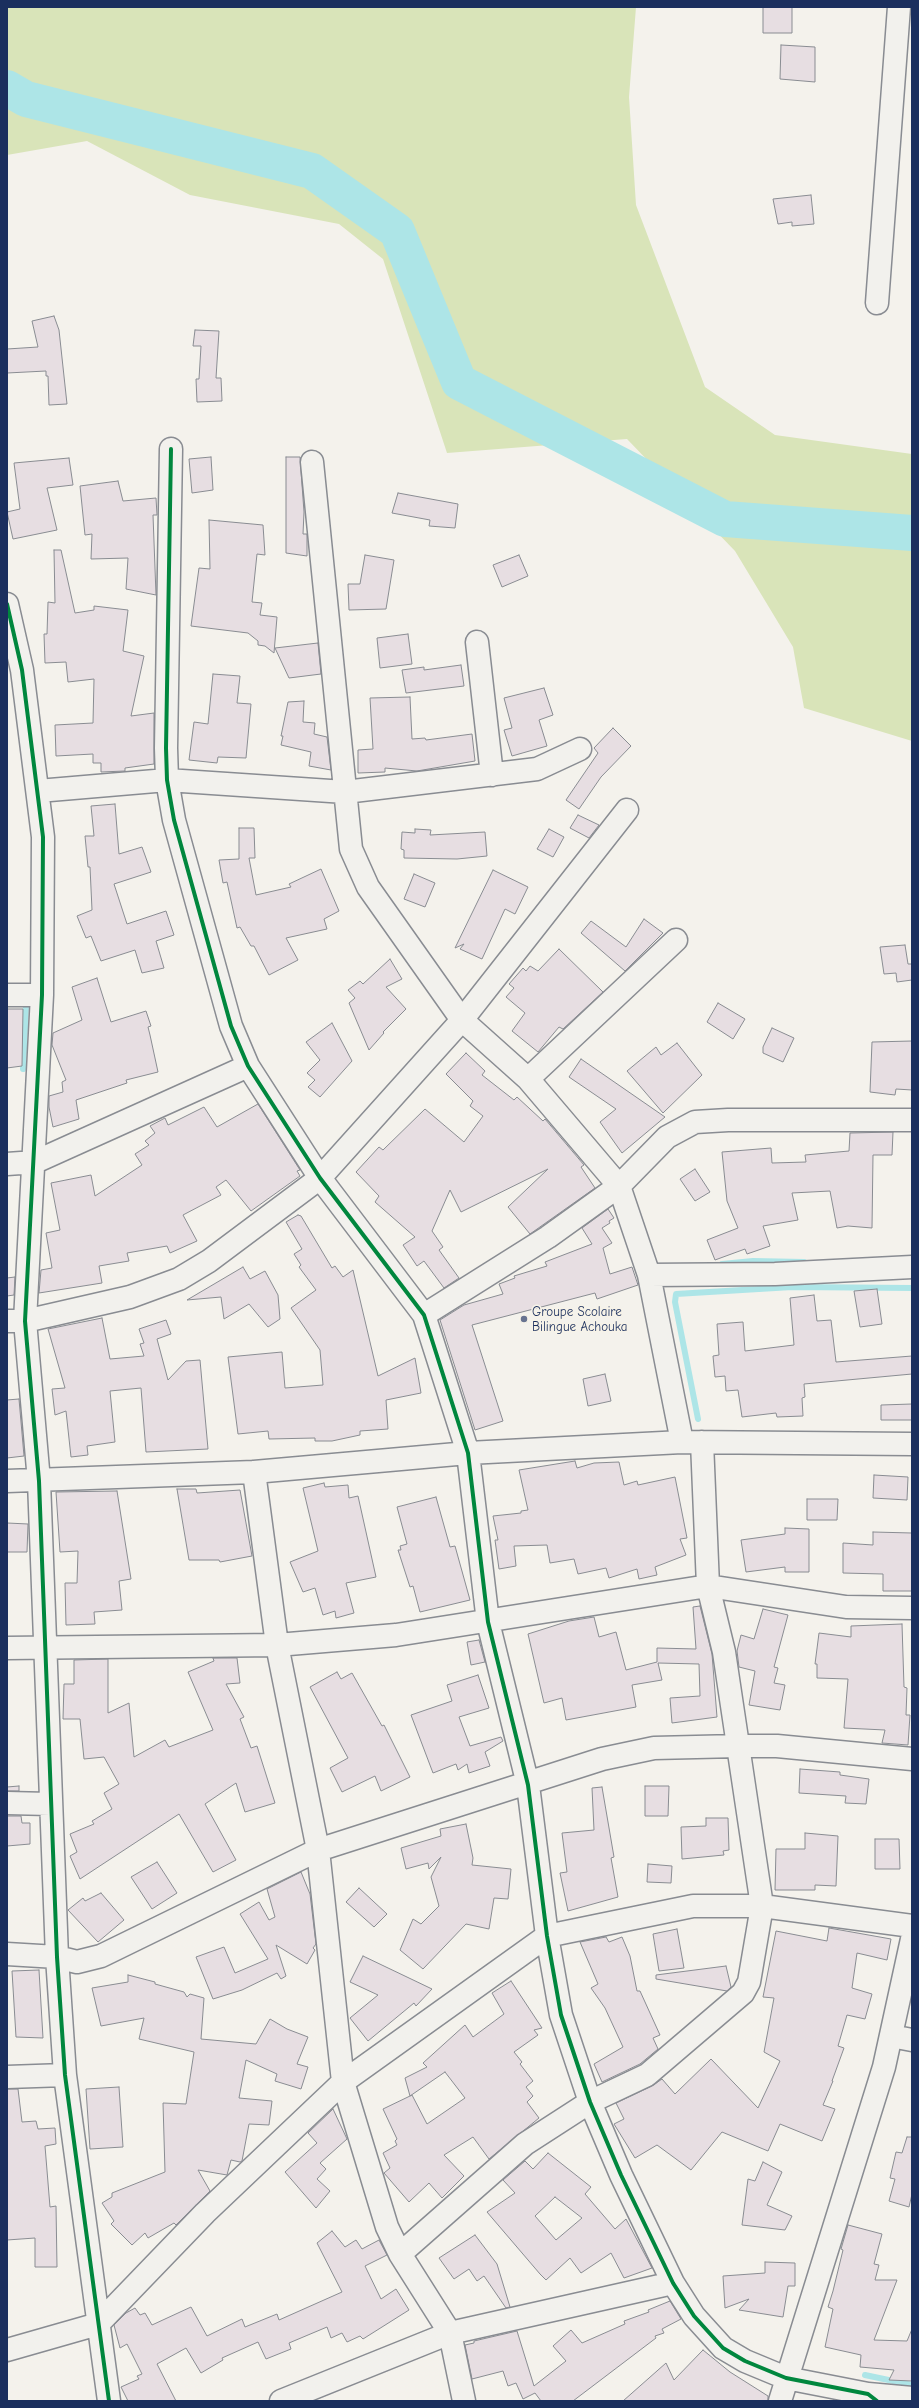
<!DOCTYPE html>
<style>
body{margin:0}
#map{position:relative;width:919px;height:2408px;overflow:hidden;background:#f4f2ec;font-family:"Comic Neue",sans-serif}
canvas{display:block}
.frame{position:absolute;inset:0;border:8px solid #1b2f5e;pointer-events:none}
</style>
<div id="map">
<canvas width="919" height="2408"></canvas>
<div class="frame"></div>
</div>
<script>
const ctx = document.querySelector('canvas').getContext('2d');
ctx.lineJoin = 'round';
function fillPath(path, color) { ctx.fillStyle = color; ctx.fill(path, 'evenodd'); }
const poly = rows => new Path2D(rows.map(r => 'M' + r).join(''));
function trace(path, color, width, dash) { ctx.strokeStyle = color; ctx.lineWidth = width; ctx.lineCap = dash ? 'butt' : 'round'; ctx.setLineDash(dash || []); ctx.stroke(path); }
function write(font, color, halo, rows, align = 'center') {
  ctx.font = font + ' "Comic Neue",sans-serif'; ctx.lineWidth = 3; ctx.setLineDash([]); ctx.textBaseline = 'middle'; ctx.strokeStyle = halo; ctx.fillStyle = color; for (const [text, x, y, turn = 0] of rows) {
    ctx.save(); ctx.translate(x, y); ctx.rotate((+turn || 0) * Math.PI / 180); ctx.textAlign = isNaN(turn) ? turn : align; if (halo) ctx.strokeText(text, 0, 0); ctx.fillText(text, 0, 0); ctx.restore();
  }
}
fillPath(poly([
 [7,7,636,7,629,97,636,205,705,387,775,435,912,454,912,741,804,708,793,647,735,551,627,439,447,453,383,259,339,224,190,195,87,141,7,155]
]), '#d9e4b9');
trace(poly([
 [23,1069,26,1006],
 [722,1264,753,1261,804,1262],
 [698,1419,675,1302,676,1294,792,1287,912,1288],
 [865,2375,912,2385]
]), '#ade5e7', 6);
trace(poly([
 [7,88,26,99,312,171,397,231,459,382,725,519,912,533]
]), '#ade5e7', 36);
const building = poly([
 [763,7,792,7,792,33,763,33,763,7],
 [781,45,815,47,815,82,780,79,781,45],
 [811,195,814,224,792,226,792,222,778,224,773,199,811,195],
 [54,316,59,330,67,404,49,405,48,376,46,376,46,371,7,373,7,349,38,347,32,321,54,316],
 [195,330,219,331,216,378,221,378,222,401,197,402,196,379,199,379,201,346,193,346,195,330],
 [211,457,213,490,192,493,189,459,211,457],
 [286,457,300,457,304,512,303,534,307,534,307,556,286,553,286,457],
 [69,458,73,485,47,488,57,530,13,539,7,512,20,509,14,463,69,458],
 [118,481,123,501,156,498,157,515,153,515,156,595,126,589,128,558,91,559,92,534,85,535,80,486,118,481],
 [398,493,458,504,455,528,429,526,430,520,392,513,398,493],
 [209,520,263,525,265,555,257,554,252,602,262,603,260,615,277,617,274,653,265,646,258,645,258,641,248,633,191,626,199,568,210,569,209,520],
 [54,550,61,550,75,613,94,610,94,606,128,610,123,651,144,656,131,716,154,713,154,764,125,768,125,771,101,772,101,763,93,763,93,754,56,756,55,725,93,723,94,679,68,682,66,662,45,663,44,634,47,634,48,602,55,603,54,550],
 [365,555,394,560,386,609,349,610,348,584,360,584,365,555],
 [519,555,528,576,502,587,493,565,519,555],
 [408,634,412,664,380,668,377,638,408,634],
 [318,643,321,674,289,678,275,648,318,643],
 [461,665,464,686,406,693,402,670,424,667,424,670,461,665],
 [213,674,240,676,237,703,251,704,246,758,218,757,217,763,189,760,194,722,208,724,213,674],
 [544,688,553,715,539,720,547,746,512,756,504,730,512,728,504,698,544,688],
 [410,697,412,739,425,738,426,740,472,734,475,761,417,771,385,768,385,772,358,773,358,750,373,749,370,698,410,697],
 [304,701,303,722,315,723,314,734,327,737,331,770,309,766,311,752,281,745,283,736,281,736,288,702,304,701],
 [613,728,631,746,601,777,579,809,566,800,598,753,594,748,613,728],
 [115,804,119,854,142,847,151,872,114,884,127,924,166,911,174,935,156,941,164,968,142,973,135,950,101,961,91,936,86,938,77,916,92,910,90,867,88,867,85,836,94,836,91,806,115,804],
 [578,815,599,825,589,838,570,828,578,815],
 [239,828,254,828,255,858,249,858,256,895,291,887,289,884,321,869,339,911,324,919,327,929,286,938,298,960,269,975,254,946,251,946,240,927,237,928,227,882,223,883,219,860,239,859,239,828],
 [415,829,431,830,430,835,485,832,487,856,457,859,404,858,404,850,401,849,402,832,415,833,415,829],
 [549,829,564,837,553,857,537,849,549,829],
 [493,870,528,887,515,914,505,909,482,959,460,949,464,944,455,948,493,870],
 [414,874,435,883,425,907,404,899,414,874],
 [644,919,663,933,625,971,581,933,591,921,626,947,644,919],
 [905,945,908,964,912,964,912,980,897,982,896,973,884,974,880,947,905,945],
 [559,949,603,992,563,1029,559,1027,538,1052,512,1031,525,1013,506,997,514,988,509,984,523,968,526,971,530,966,538,971,559,949],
 [390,959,402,979,386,987,406,1009,383,1032,384,1033,369,1050,349,1003,355,998,348,990,360,981,363,984,390,959],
 [97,978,111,1022,146,1011,151,1026,148,1027,150,1035,158,1072,126,1080,127,1083,76,1100,79,1119,53,1127,49,1107,49,1096,63,1092,62,1082,66,1080,52,1045,53,1033,82,1020,72,987,97,978],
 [718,1003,745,1019,733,1039,707,1022,718,1003],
 [7,1009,23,1009,22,1066,7,1068,7,1009],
 [332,1023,352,1061,320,1097,308,1087,315,1080,307,1073,320,1060,306,1042,332,1023],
 [772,1028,794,1038,783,1062,763,1053,763,1047,772,1028],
 [912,1041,912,1090,896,1089,895,1095,870,1092,872,1042,912,1041],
 [677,1043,702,1075,663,1113,627,1071,656,1047,661,1055,677,1043],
 [466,1053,485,1071,482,1075,514,1100,517,1097,543,1121,545,1119,584,1165,581,1167,595,1188,530,1234,508,1207,548,1169,461,1212,450,1190,432,1231,443,1247,439,1250,459,1278,444,1288,424,1261,417,1266,403,1245,415,1237,375,1202,379,1196,356,1172,379,1147,383,1150,425,1109,464,1142,483,1116,470,1106,473,1101,446,1074,466,1053],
 [581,1059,665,1117,622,1153,600,1122,616,1109,569,1077,581,1059],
 [258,1104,300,1170,297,1171,300,1176,251,1211,226,1180,216,1187,221,1195,183,1215,197,1241,170,1253,167,1246,127,1253,129,1261,99,1266,102,1283,39,1293,41,1270,52,1268,46,1233,60,1230,51,1183,91,1175,95,1196,142,1165,135,1154,149,1145,145,1141,155,1133,150,1126,165,1118,168,1125,204,1107,217,1127,258,1104],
 [893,1132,892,1155,873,1155,872,1228,848,1226,837,1228,830,1191,792,1193,798,1220,763,1226,770,1246,747,1254,745,1249,715,1260,707,1240,738,1228,727,1201,722,1152,771,1148,772,1163,806,1162,805,1155,849,1151,850,1133,893,1132],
 [695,1169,710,1192,695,1201,680,1179,695,1169],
 [608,1209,614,1218,609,1221,610,1223,602,1228,612,1243,603,1248,610,1274,632,1267,638,1285,597,1299,595,1293,472,1325,503,1421,475,1430,440,1320,464,1305,503,1294,499,1284,515,1278,514,1276,547,1266,545,1262,592,1244,582,1228,608,1209],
 [298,1215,301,1216,332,1268,335,1266,343,1277,353,1270,378,1376,415,1358,421,1393,386,1400,388,1429,360,1431,360,1435,332,1441,315,1441,315,1438,269,1439,268,1431,238,1434,228,1357,282,1352,285,1388,323,1385,320,1350,291,1308,316,1290,299,1267,301,1265,294,1254,302,1249,286,1222,298,1215],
 [243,1267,250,1279,265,1271,278,1295,280,1319,268,1327,249,1304,224,1319,221,1297,187,1300,243,1267],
 [15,1277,14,1295,7,1296,7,1278,15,1277],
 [877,1289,882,1324,860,1327,854,1291,877,1289],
 [814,1295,817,1321,831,1320,836,1362,912,1356,912,1374,804,1384,805,1397,802,1398,803,1416,777,1417,776,1413,742,1417,738,1390,726,1391,725,1376,715,1377,713,1356,719,1355,717,1324,743,1322,745,1351,794,1345,790,1298,814,1295],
 [102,1318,110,1359,144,1356,140,1344,144,1343,139,1329,166,1320,171,1334,157,1339,168,1380,186,1361,200,1360,208,1449,146,1452,141,1388,110,1391,115,1442,87,1446,88,1455,71,1457,66,1411,55,1415,52,1389,65,1388,48,1329,102,1318],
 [605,1374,611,1401,588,1406,583,1379,605,1374],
 [19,1399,24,1456,7,1458,7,1400,19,1399],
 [912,1404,912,1420,881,1420,881,1405,912,1404],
 [575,1461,577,1468,594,1463,619,1462,624,1485,637,1481,638,1485,675,1477,687,1538,680,1539,686,1555,655,1567,657,1575,639,1579,637,1569,609,1578,606,1568,578,1574,574,1559,550,1563,547,1545,514,1546,516,1566,499,1569,495,1540,498,1540,493,1516,521,1513,521,1511,528,1510,519,1470,575,1461],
 [874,1475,908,1477,907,1500,873,1498,874,1475],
 [324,1483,325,1487,348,1485,349,1498,358,1496,376,1577,346,1583,354,1613,336,1618,335,1611,323,1615,315,1588,303,1592,290,1562,318,1551,303,1488,324,1483],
 [177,1489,196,1489,197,1493,240,1490,252,1556,220,1562,219,1560,189,1560,177,1489],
 [117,1491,131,1579,119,1581,122,1610,94,1612,95,1624,66,1625,65,1583,77,1583,78,1551,60,1552,56,1492,117,1491],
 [436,1497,450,1547,455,1546,470,1600,420,1612,413,1586,410,1587,398,1550,401,1550,400,1546,407,1544,397,1507,436,1497],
 [807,1499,838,1499,837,1520,807,1520,807,1499],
 [7,1523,28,1524,27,1552,7,1552,7,1523],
 [785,1528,809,1529,809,1572,785,1572,785,1567,746,1572,741,1540,785,1534,785,1528],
 [873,1532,912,1533,912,1591,883,1591,883,1574,843,1573,843,1543,873,1545,873,1532],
 [700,1606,712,1654,717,1717,672,1723,670,1698,700,1696,699,1664,658,1663,662,1680,632,1685,636,1707,566,1720,562,1698,544,1703,528,1634,569,1621,594,1617,599,1637,616,1632,626,1670,657,1662,657,1648,696,1649,693,1607,700,1606],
 [763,1609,788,1615,774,1667,778,1668,774,1683,785,1685,780,1710,749,1705,755,1671,739,1667,737,1651,741,1635,754,1639,763,1609],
 [902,1624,904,1687,907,1688,906,1715,910,1715,908,1745,882,1743,885,1730,844,1728,848,1679,817,1678,817,1664,815,1664,819,1633,851,1637,851,1626,902,1624],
 [479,1640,485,1662,471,1665,467,1642,479,1640],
 [213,1658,237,1658,240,1683,226,1684,244,1717,240,1719,251,1748,257,1746,275,1803,245,1812,236,1783,205,1804,236,1860,213,1872,179,1814,80,1879,70,1856,77,1852,70,1834,94,1824,92,1821,112,1809,104,1793,119,1784,104,1757,84,1759,80,1719,63,1719,64,1684,74,1684,74,1660,108,1659,108,1713,129,1703,134,1757,165,1740,169,1747,213,1730,188,1672,214,1661,213,1658],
 [337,1672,341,1679,352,1673,382,1726,384,1725,410,1777,381,1791,375,1776,342,1792,330,1768,348,1758,310,1687,337,1672],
 [478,1675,489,1708,459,1717,470,1746,501,1737,503,1741,485,1752,490,1766,469,1773,467,1764,458,1770,456,1764,433,1773,411,1715,452,1701,447,1685,478,1675],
 [800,1769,840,1772,840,1775,869,1779,866,1804,845,1803,846,1796,799,1793,800,1769],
 [19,1786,19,1791,7,1791,7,1787,19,1786],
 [645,1786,669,1786,668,1816,645,1816,645,1786],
 [602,1787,614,1857,611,1858,618,1897,568,1911,560,1873,567,1872,562,1833,594,1830,592,1788,602,1787],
 [7,1816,21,1816,22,1823,30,1823,30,1844,7,1846,7,1816],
 [706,1818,728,1818,729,1850,723,1851,724,1855,682,1859,681,1827,706,1826,706,1818],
 [466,1824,473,1858,472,1865,511,1869,508,1899,494,1898,489,1929,466,1924,423,1969,400,1950,413,1919,421,1924,439,1906,431,1877,441,1857,429,1869,428,1863,406,1869,401,1848,441,1836,440,1829,466,1824],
 [805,1833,838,1836,836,1886,815,1885,815,1890,775,1890,776,1849,805,1849,805,1833],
 [875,1839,899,1839,900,1869,875,1869,875,1839],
 [157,1862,177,1893,152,1909,131,1877,157,1862],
 [648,1864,672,1866,671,1883,647,1882,648,1864],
 [301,1872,310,1894,316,1944,313,1948,315,1950,307,1964,276,1945,286,1976,281,1979,277,1973,242,1990,213,1999,196,1957,224,1947,235,1973,268,1959,240,1914,259,1902,269,1920,275,1917,267,1889,301,1872],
 [359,1888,387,1914,374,1927,346,1902,359,1888],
 [101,1893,124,1920,98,1942,68,1910,83,1898,85,1901,101,1893],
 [829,1928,891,1939,887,1960,857,1953,852,1988,872,1994,865,2019,847,2015,838,2046,844,2048,832,2081,833,2081,823,2105,835,2109,822,2141,780,2124,768,2151,722,2132,691,2170,657,2145,635,2158,614,2124,624,2119,616,2103,652,2086,662,2079,675,2094,711,2059,758,2108,780,2061,764,2052,774,1998,763,1997,776,1931,827,1941,829,1928],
 [677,1929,684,1968,659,1971,653,1934,677,1929],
 [606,1937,609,1942,622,1937,630,1956,637,1991,640,1991,660,2035,653,2038,658,2049,640,2064,602,2082,594,2064,623,2047,605,2008,591,1988,598,1984,580,1942,606,1937],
 [363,1956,432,1989,416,2006,414,2003,368,2041,350,2018,378,1995,350,1982,363,1956],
 [726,1966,731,1987,727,1991,656,1979,656,1975,726,1966],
 [39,1970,43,2038,16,2037,12,1971,39,1970],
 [128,1975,155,1982,155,1984,184,1992,187,1997,190,1994,204,1998,201,2039,256,2044,270,2019,287,2029,308,2037,297,2064,308,2067,301,2089,275,2081,277,2074,246,2060,239,2098,272,2101,269,2125,249,2124,242,2161,240,2162,231,2160,227,2175,198,2170,210,2191,176,2225,174,2223,148,2238,145,2233,132,2245,111,2224,114,2221,102,2203,112,2197,112,2193,165,2172,163,2103,186,2104,194,2052,139,2039,144,2018,101,2026,92,1988,128,1982,128,1975],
 [511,1981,542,2028,534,2030,538,2035,514,2052,522,2062,520,2064,533,2081,526,2087,533,2096,527,2102,539,2118,489,2159,473,2137,444,2155,464,2176,442,2198,429,2183,409,2202,384,2173,390,2168,383,2153,397,2145,395,2141,397,2139,383,2109,410,2096,405,2078,427,2067,423,2063,465,2025,473,2037,504,2014,492,1993,511,1981],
 [445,2072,465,2098,427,2124,412,2095,410,2096,445,2072],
 [119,2087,123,2147,90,2149,86,2089,119,2087],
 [7,2089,18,2089,22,2122,36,2121,38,2129,55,2128,56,2144,45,2146,50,2207,56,2206,57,2267,35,2267,35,2238,7,2240,7,2089],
 [333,2109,347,2139,320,2163,326,2169,317,2179,330,2191,316,2208,285,2172,317,2143,308,2133,333,2109],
 [907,2137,912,2137,912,2194,909,2207,889,2201,895,2179,890,2178,896,2152,902,2153,907,2137],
 [548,2153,591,2187,585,2194,615,2229,626,2219,652,2268,624,2278,611,2253,581,2273,570,2258,546,2280,540,2274,487,2212,515,2193,503,2180,525,2161,533,2169,548,2153],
 [555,2197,582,2218,556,2240,535,2216,555,2197],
 [763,2162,782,2172,767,2205,792,2216,785,2230,742,2225,748,2179,755,2181,763,2162],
 [848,2225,882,2234,874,2264,879,2265,875,2280,897,2280,874,2340,907,2341,912,2329,912,2381,889,2380,894,2370,860,2367,861,2355,825,2347,833,2309,828,2307,833,2291,843,2250,841,2249,848,2225],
 [332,2231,345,2247,356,2240,362,2249,379,2240,387,2255,365,2266,381,2299,396,2289,409,2310,363,2339,360,2336,347,2342,342,2333,331,2338,327,2327,289,2343,291,2349,266,2359,258,2342,222,2358,223,2360,201,2373,186,2348,157,2364,176,2401,128,2401,121,2387,139,2379,137,2376,142,2374,127,2344,120,2348,114,2325,126,2313,135,2308,140,2315,145,2313,152,2325,191,2307,207,2336,242,2319,245,2327,277,2314,279,2320,342,2292,317,2243,332,2231],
 [475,2235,497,2264,510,2307,506,2308,484,2276,477,2281,469,2269,454,2279,439,2258,475,2235],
 [765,2262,795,2263,795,2286,788,2286,783,2317,739,2310,749,2299,725,2308,723,2276,765,2273,765,2262],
 [670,2301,681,2319,662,2329,664,2333,655,2336,656,2338,573,2401,541,2401,535,2393,523,2399,516,2383,508,2386,503,2371,472,2379,465,2345,474,2343,474,2341,517,2331,534,2386,566,2361,553,2346,571,2330,582,2343,625,2324,624,2321,649,2312,648,2310,670,2301],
 [703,2350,730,2372,768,2396,768,2401,623,2401,666,2363,674,2380,703,2350]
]);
fillPath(building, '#e7dee2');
trace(building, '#898c92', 1);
const minor = poly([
 [877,303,899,7],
 [171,449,166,748,167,780,174,820,231,1026,248,1066,320,1178,424,1315,468,1453,488,1622,528,1785,547,1936,561,2015,590,2102,621,2175,673,2283,694,2316,723,2348,745,2361,786,2378,868,2394,877,2401],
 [312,462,351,849,368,887,462,1020,627,810],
 [7,604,22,670,43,837,42,995,25,1321,39,1481,57,1957,65,2075,109,2401],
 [477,642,492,775],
 [38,791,167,780,345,792,537,769,580,749],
 [7,995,42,995],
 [528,1079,676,940],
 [7,1164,35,1162,248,1066],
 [649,1275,775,1274,912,1267],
 [424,1315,548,1237,619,1186,667,1137,695,1122,728,1120,912,1120],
 [7,1321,25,1321,130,1297,179,1279,209,1261,320,1178,462,1020,528,1079,619,1186,649,1275,682,1442],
 [254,1472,277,1645,318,1850,343,2082,387,2227,400,2254,450,2333,464,2401],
 [7,1481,254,1472,468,1453,682,1442,912,1444],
 [7,1648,277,1645,396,1635,708,1586,846,1607,912,1608],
 [7,1803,50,1804],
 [7,1954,57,1957,77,1962,101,1956,318,1850,602,1759,654,1748,738,1746,777,1746,912,1759],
 [891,2036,912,2040],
 [7,2077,65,2075],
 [400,2254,525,2144,590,2102,647,2075,743,1993,749,1982,762,1906,724,1652,708,1586,702,1442],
 [7,2350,98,2324,205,2213,343,2082,547,1936,693,1906,762,1906,912,1926],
 [868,2394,912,2398],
 [281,2401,450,2333,673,2283],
 [780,2401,884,2067,912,1939]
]);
trace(minor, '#898c92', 25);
trace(minor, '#f2f1ed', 22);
trace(poly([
 [171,449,166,748,167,780,174,820,231,1026,248,1066,320,1178,424,1315,468,1453,488,1622,528,1785,547,1936,561,2015,590,2102,621,2175,673,2283,694,2316,723,2348,745,2361,786,2378,868,2394,877,2401],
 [7,604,22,670,43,837,42,995,25,1321,39,1481,57,1957,65,2075,109,2401]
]), '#00873e', 4);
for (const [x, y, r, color] of [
 [524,1319,4,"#677390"]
]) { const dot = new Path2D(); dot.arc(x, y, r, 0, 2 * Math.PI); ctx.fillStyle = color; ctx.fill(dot); trace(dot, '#f7f3e8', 1.5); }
write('13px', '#1b2f5e', '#f7f3e8', [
 ["Groupe Scolaire",532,1312],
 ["Bilingue Achouka",532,1327]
], 'left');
</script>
